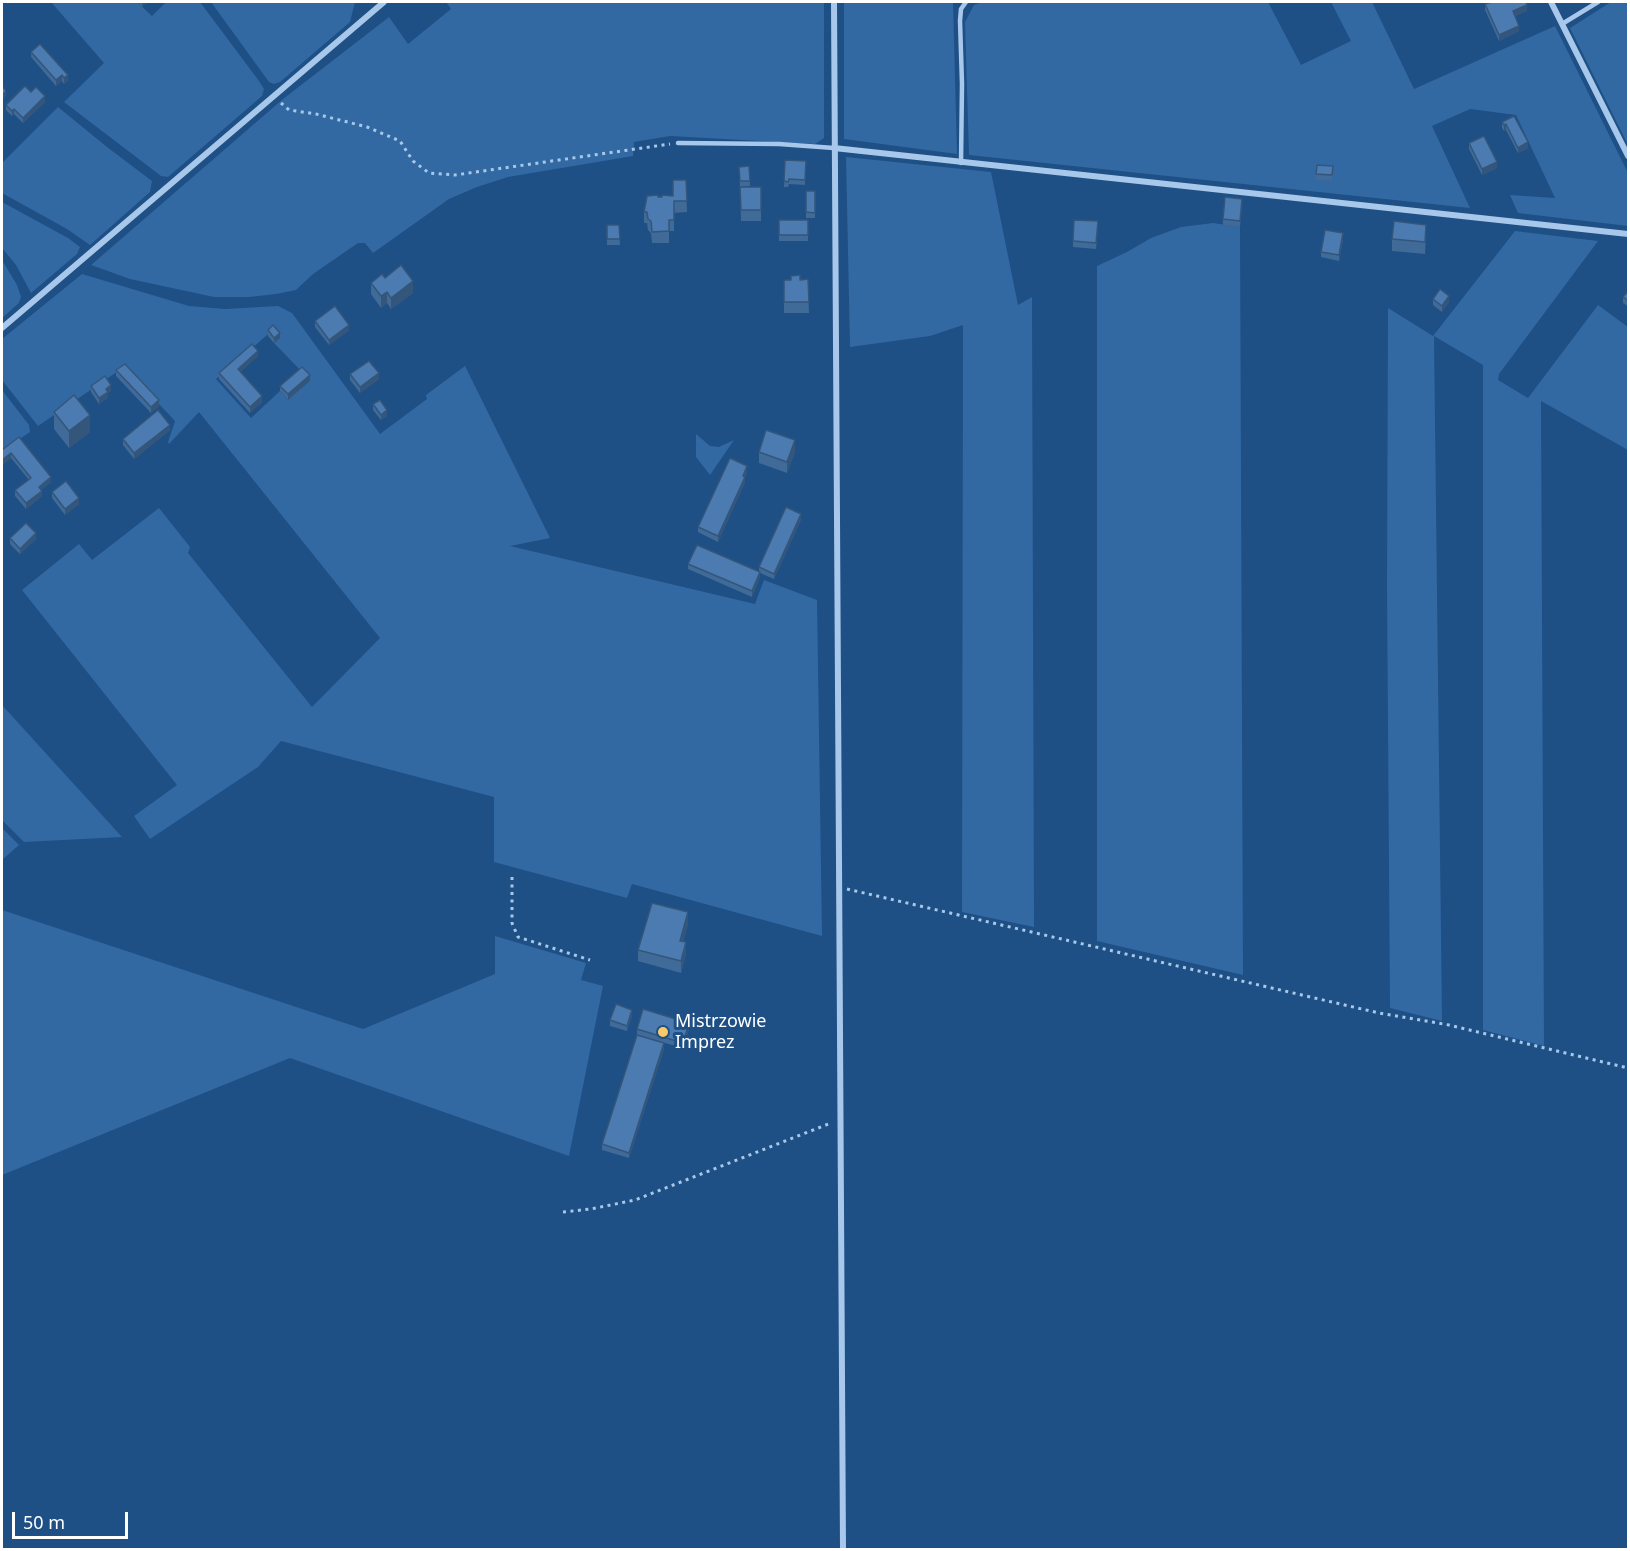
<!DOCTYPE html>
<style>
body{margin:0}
#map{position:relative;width:1630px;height:1551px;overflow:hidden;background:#1e4f85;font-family:"Noto Sans",sans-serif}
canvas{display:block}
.frame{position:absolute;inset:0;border:3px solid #fff;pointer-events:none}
.scale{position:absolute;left:12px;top:1512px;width:116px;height:27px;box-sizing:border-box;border:3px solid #fff;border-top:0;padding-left:8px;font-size:18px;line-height:21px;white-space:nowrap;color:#fff;-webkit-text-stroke:4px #1e4f85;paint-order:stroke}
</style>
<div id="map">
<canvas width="1630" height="1551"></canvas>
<div class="frame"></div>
<div class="scale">50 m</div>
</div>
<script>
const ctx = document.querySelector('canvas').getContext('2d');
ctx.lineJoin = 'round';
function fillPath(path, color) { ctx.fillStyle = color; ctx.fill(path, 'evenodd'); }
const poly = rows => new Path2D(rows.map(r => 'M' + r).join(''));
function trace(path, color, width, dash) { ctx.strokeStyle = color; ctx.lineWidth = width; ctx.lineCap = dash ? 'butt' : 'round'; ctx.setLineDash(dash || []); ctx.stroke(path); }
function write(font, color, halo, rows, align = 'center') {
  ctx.font = font + ' "Noto Sans",sans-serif'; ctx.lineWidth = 6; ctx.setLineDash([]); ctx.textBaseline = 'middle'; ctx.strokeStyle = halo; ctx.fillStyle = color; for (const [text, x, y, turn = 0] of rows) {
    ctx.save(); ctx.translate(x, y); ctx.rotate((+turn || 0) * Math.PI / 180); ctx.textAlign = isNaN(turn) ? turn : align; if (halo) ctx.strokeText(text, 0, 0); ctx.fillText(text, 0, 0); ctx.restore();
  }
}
fillPath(poly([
 [51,2,137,2,152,16,166,2,200,2,259,81,264,89,262,96,168,177,161,176,64,102,104,63],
 [211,2,355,2,350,22,280,82,274,84,269,82],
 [446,2,824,2,824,138,815,144,670,136,634,142,633,156,508,177,477,187,449,199,373,253,365,243,358,243,313,274,296,290,276,294,249,297,214,297,130,279,91,265,283,99,389,17,408,44,451,9],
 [844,2,953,2,957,154,844,139],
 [982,2,1268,2,1301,65,1351,41,1331,2,1372,2,1414,89,1555,26,1628,173,1628,226,1518,213,1510,195,1555,198,1516,115,1470,109,1432,126,1470,208,969,155,965,22,974,5],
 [1611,2,1628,2,1628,145,1570,28],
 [58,107,107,147,152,181,150,192,90,245,67,229,2,193,2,163],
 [846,157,991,172,1018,305,1032,297,1034,927,962,912,963,325,930,336,850,347],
 [2,202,68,238,80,247,77,254,31,293,16,265,2,248],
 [1213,223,1240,227,1243,975,1097,941,1097,266,1127,252,1151,238,1181,227],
 [1515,231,1598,241,1499,374,1498,380,1528,398,1598,305,1628,327,1628,450,1541,401,1544,1046,1483,1030,1483,365,1434,336,1442,1021,1390,1008,1387,587,1388,308,1433,336],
 [2,260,17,285,21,297,19,303,2,318],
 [82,274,189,306,225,309,278,306,292,313,380,434,427,399,426,395,465,366,550,538,510,546,755,604,764,580,817,600,822,936,632,884,627,898,494,862,494,797,281,741,258,767,150,839,134,816,177,785,22,590,79,544,92,560,159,508,190,547,188,553,312,707,380,638,199,412,169,444,168,442,175,421,124,367,38,426,2,380,2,339],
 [273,330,280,338,274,343,302,372,288,400,280,391,251,418,216,379],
 [2,390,29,425,30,432,2,451],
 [696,434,710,446,719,447,734,440,710,475,696,457],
 [2,705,122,837,24,842,2,820],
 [2,828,19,845,2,860],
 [2,910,363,1029,495,974,495,936,586,963,581,980,603,986,569,1156,290,1058,2,1175]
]), '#3269a3');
trace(poly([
 [281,103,289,110,316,114,367,127,400,141,413,161,429,173,455,175,670,144],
 [512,877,512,923,518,937,590,960],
 [847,889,1379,1013,1449,1025,1628,1068],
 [563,1212,591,1209,635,1200,831,1123]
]), '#a7c8ea', 3, [3, 4.5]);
trace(poly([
 [1562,24,1598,2],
 [678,143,779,144,834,148],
 [961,163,962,84,960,21,961,9,966,2]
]), '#a7c8ea', 4.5);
trace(poly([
 [834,2,843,1550],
 [1551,2,1628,156],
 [834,148,1628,234],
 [2,328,384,2]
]), '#a7c8ea', 6);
fillPath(poly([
 [138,2,148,2,142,7],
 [1485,4,1527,11,1515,16,1519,31,1499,41,1485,10],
 [40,44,68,81,64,84,62,81,56,86,31,57,31,52],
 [31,92,45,102,23,123,14,114,12,116,6,110,6,105],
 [1514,116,1528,148,1518,153,1506,130,1504,131,1502,128,1502,122],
 [1469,143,1497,168,1482,175,1469,149],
 [785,160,806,161,805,185,789,184,788,187,784,187],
 [749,166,750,186,740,187,739,167],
 [1333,172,1332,181,1316,180,1316,174],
 [686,180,687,212,674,213,674,231,669,231,669,243,652,243,651,233,648,230,647,223,644,223,644,212,658,197,673,196],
 [740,187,761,187,761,221,741,221],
 [806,191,815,191,815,218,806,218],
 [1242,205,1240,227,1223,225,1223,219],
 [779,220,808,220,808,241,779,241],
 [607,225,619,225,620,245,607,245],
 [1098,227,1096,249,1073,247,1073,241],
 [1426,236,1425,254,1392,251,1392,239],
 [1343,239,1339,261,1321,257,1321,252],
 [385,278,413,293,391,309,387,303,381,308,371,294,371,283],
 [808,279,809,313,784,313,784,280],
 [1629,290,1629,307,1623,303,1623,297],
 [1433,299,1449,302,1442,312,1433,305],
 [315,321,349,330,329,345,315,327],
 [268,330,280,338,274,343,268,336],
 [258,356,240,372,262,402,250,413,219,379,219,373],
 [116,370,159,406,151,413,116,376],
 [350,374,379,379,360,393,350,380],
 [310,381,288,400,280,391,280,386],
 [91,386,111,391,108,393,108,398,99,404,91,392],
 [373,404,387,416,381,420,373,410],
 [54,412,90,432,69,448,54,429],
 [170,430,134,459,123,445,123,439],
 [19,437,51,482,41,490,42,496,26,509,15,496,15,490,29,480,11,458,2,465,2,450],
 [759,452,795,452,787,473,759,463],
 [747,471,745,477,745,482,718,542,698,532,698,527],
 [52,492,79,504,65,515,52,498],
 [801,520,774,579,760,573,760,577,752,597,688,569,688,564,759,571,759,567],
 [10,538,36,539,20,554,10,544],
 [688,924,683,942,686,954,681,973,638,961,638,950],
 [632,1016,627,1031,610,1026,610,1020],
 [637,1029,689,1029,683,1048,647,1038,664,1049,629,1158,602,1150,602,1144,637,1035]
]), '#406a97');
fillPath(poly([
 [142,2,148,2,142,7],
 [1527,5,1527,11,1513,17,1513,11],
 [1519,26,1519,31,1499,41,1499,35],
 [62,75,62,81,56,86,56,80],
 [68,75,68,81,64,84,64,78],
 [6,91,6,96,2,101,2,95],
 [45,96,45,102,23,123,23,118],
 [14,109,14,114,12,116,12,111],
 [1506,124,1506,130,1504,131,1504,125],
 [1528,142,1528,148,1518,153,1518,148],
 [1497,162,1497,168,1482,175,1482,169],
 [1426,225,1426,236,1425,254,1425,242],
 [1343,233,1343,239,1339,261,1339,255],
 [413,281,413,293,391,309,391,298],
 [387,292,387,303,381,308,381,296],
 [1449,296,1449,302,1442,312,1442,306],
 [349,325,349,330,329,345,329,340],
 [280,333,280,338,274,343,274,338],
 [258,351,258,356,238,375,238,369],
 [379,373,379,379,360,393,360,387],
 [310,375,310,381,288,400,288,394],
 [111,385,111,391,108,393,108,398,99,404,99,398,106,389],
 [262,396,262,402,250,413,250,407],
 [159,400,159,406,151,413,151,407],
 [387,410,387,416,381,420,381,415],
 [90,415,90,432,69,448,69,431],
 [170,425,170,430,134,459,134,453],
 [795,440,795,452,787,473,787,462],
 [11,453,11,458,2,465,2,460],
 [747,466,747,471,743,481,743,476],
 [51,477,51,482,39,492,39,487],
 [745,477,745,482,718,542,718,536],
 [42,491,42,496,26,509,26,503],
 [79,498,79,504,65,515,65,509],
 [801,514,801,520,774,579,774,574],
 [36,533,36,539,20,554,20,549],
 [760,572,760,577,752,597,752,591],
 [688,912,688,924,680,952,680,941],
 [686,942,686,954,681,973,681,961],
 [632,1010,632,1016,627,1031,627,1026],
 [689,1023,689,1029,683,1048,683,1043],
 [664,1043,664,1049,629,1158,629,1153]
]), '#34567b');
const building = poly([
 [1492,2,1526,2,1527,5,1513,11,1519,26,1499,35,1485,4,1492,2],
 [40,44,68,75,64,78,62,75,56,80,31,52,40,44],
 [2,86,6,91,2,95,2,86],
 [25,86,31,92,36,87,45,96,23,118,14,109,12,111,6,105,25,86],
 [1514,116,1528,142,1518,148,1506,124,1504,125,1502,122,1514,116],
 [1484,136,1497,162,1482,169,1469,143,1484,136],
 [785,160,806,161,805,180,789,179,788,182,784,181,785,160],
 [1317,165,1333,166,1332,175,1316,174,1317,165],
 [749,166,750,181,740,181,739,167,749,166],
 [673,180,686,180,687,201,674,201,674,220,669,220,669,231,652,232,651,221,648,219,647,212,644,212,647,196,658,195,658,197,662,197,662,195,673,196,673,180],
 [740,187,761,187,761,210,741,210,740,187],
 [806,191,815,191,815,213,806,212,806,191],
 [1225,197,1242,199,1240,221,1223,219,1225,197],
 [779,220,808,220,808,235,779,235,779,220],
 [1074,220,1098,221,1096,243,1073,241,1074,220],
 [1394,221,1426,225,1425,242,1392,239,1394,221],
 [607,225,619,225,620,239,607,239,607,225],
 [1325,230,1343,233,1339,255,1321,252,1325,230],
 [401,265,413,281,391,298,387,292,381,296,371,283,382,274,385,278,401,265],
 [800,275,800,280,808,279,809,302,784,302,784,280,791,280,791,276,800,275],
 [1440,289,1449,296,1442,306,1433,299,1440,289],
 [1629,290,1629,301,1623,297,1629,290],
 [335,306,349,325,329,340,315,321,335,306],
 [273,325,280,333,274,338,268,330,273,325],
 [252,344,258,351,238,369,262,396,250,407,219,373,252,344],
 [369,361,379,373,360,387,350,374,369,361],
 [125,364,159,400,151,407,116,370,125,364],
 [302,367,310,375,288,394,280,386,302,367],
 [105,376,111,385,106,389,108,392,99,398,91,386,105,376],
 [74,395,90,415,69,431,54,412,74,395],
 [380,400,387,410,381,415,373,404,380,400],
 [158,410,170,425,134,453,123,439,158,410],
 [766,430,795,440,787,462,759,452,766,430],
 [19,437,51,477,39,487,42,491,26,503,15,490,31,478,11,453,2,460,2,450,19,437],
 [730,458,747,466,743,476,745,477,718,536,698,527,730,458],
 [66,481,79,498,65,509,52,492,66,481],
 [786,507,801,514,774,574,759,567,786,507],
 [26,523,36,533,20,549,10,538,26,523],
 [697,545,760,572,752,591,688,564,697,545],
 [652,903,688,912,680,941,686,942,681,961,638,950,652,903],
 [616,1004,632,1010,627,1026,610,1020,616,1004],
 [643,1009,689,1023,683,1043,637,1029,643,1009],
 [637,1035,664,1043,629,1153,602,1144,637,1035]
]);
fillPath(building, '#4b7bb0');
trace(building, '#34567b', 1.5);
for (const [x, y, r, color] of [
 [663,1032,6,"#f9c966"]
]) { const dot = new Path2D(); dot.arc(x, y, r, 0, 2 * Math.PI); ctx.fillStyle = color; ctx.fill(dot); trace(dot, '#1e4f85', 2); }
write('18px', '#fff', '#1e4f85', [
 ["Mistrzowie",675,1022],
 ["Imprez",675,1043]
], 'left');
</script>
